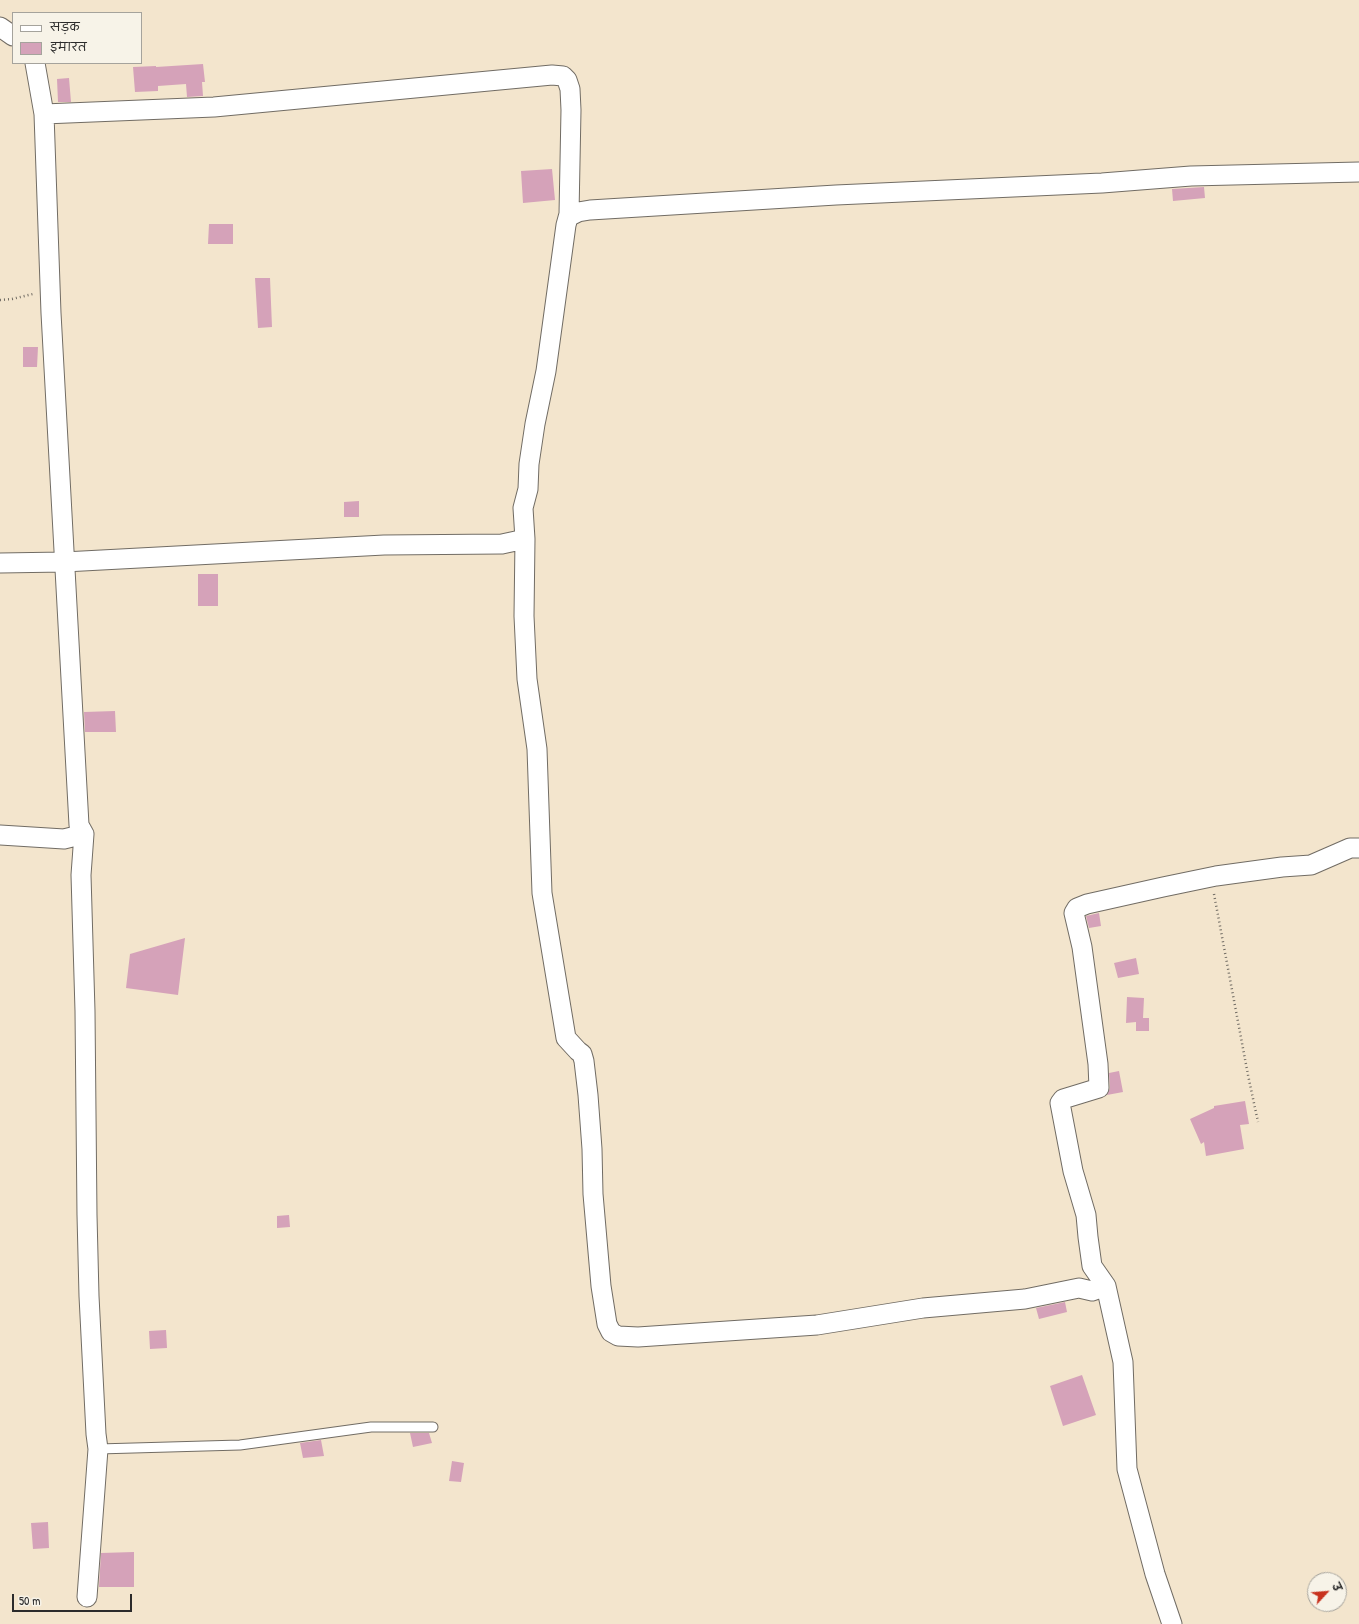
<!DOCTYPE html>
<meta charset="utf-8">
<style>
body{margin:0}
#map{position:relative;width:1359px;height:1624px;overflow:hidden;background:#f3e5cd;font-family:"Patrick Hand","Playpen Sans Deva",sans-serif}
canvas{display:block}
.legend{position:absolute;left:12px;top:12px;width:130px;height:52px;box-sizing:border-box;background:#f7f3e8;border:1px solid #a5a39c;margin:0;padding:5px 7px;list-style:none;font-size:12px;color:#2b2b2b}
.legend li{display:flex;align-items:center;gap:8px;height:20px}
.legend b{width:20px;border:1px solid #a5a39c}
.north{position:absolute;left:1307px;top:1572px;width:40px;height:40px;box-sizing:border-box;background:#f7f3e8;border:1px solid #a5a39c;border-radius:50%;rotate:64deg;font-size:11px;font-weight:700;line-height:16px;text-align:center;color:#2b2b2b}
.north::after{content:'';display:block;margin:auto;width:14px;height:18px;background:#c8321e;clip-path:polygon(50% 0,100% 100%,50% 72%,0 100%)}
.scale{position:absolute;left:12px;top:1594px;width:120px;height:18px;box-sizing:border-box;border:2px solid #2b2b2b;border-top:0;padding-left:5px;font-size:12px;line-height:14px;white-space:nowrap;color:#2b2b2b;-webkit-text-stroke:3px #f7f3e8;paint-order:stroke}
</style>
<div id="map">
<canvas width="1359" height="1624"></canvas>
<ul class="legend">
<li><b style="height:5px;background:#fff"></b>सड़क</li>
<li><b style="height:11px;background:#d5a2b9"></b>इमारत</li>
</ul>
<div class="north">उ</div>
<div class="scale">50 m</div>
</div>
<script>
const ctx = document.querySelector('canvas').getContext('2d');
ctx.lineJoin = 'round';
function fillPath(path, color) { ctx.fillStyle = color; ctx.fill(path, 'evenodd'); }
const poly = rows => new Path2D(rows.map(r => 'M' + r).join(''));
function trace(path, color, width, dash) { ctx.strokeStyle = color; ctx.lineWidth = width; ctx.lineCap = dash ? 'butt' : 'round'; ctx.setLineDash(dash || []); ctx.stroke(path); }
fillPath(poly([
 [203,64,205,82,202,82,203,96,187,97,186,84,158,86,158,91,135,92,133,67,156,66,156,67],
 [69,78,71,102,58,102,57,79],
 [552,169,555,200,523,203,521,171],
 [1204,187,1205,198,1173,201,1172,189],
 [209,224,233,224,233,244,208,244],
 [255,278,270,278,272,327,258,328],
 [23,347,38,347,37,367,23,367],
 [359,501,359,517,344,517,344,502],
 [198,574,218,574,218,606,198,606],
 [115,711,116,732,85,732,84,712],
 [1099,913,1101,926,1089,928,1086,916],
 [185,938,178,995,126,988,130,954],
 [1136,958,1139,974,1118,978,1114,963],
 [1127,997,1144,998,1143,1018,1149,1018,1149,1031,1136,1031,1136,1022,1126,1023],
 [1119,1071,1123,1092,1107,1095,1110,1088,1109,1073],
 [1245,1101,1249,1124,1240,1125,1244,1149,1206,1156,1204,1142,1201,1144,1190,1119,1214,1108,1214,1106],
 [289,1215,290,1227,277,1228,277,1216],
 [1065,1302,1067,1312,1039,1319,1036,1308],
 [166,1330,167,1348,150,1349,149,1331],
 [1082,1375,1096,1415,1063,1426,1050,1386],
 [410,1433,429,1433,432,1443,413,1447],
 [321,1440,324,1456,303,1458,300,1443],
 [452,1461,464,1463,461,1482,449,1481],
 [48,1522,49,1548,33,1549,31,1523],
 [134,1552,134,1587,99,1587,101,1553]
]), '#d5a2b9');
const service = poly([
 [98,1449,240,1445,371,1427,433,1427]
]);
const minor = poly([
 [0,27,13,36],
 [44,114,214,107,552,75,563,76,567,80,570,89,571,110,569,214],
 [525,539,524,616,527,679,537,749,542,893,566,1038,578,1051,582,1054,584,1061,588,1095,592,1149,593,1194,601,1286,607,1324,611,1332,618,1336,638,1337,817,1325,923,1308,1025,1299,1079,1288,1092,1291,1106,1286,1123,1362,1127,1469,1155,1574,1172,1624],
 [0,563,64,562,384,545,502,544,525,539,523,508,528,489,529,464,535,424,546,371,566,225,569,214,572,215,578,212,590,210,836,195,1102,183,1191,176,1359,172],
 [84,834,81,875,85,1011,87,1215,89,1296,96,1434,98,1449,87,1597],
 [0,835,64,839,84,834,79,825,51,313,44,114,35,63],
 [1106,1286,1092,1266,1088,1237,1086,1215,1073,1171,1060,1103,1063,1099,1099,1088,1098,1064,1082,947,1074,913,1077,908,1087,904,1163,887,1216,876,1282,867,1311,865,1350,848,1359,848]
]);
trace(service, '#716c64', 11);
trace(minor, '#716c64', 21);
trace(poly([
 [0,300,12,299,33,294],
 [1214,894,1248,1075,1258,1122]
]), '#716c64', 2.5, [1, 3]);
trace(service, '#fff', 9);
trace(minor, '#fff', 19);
</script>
